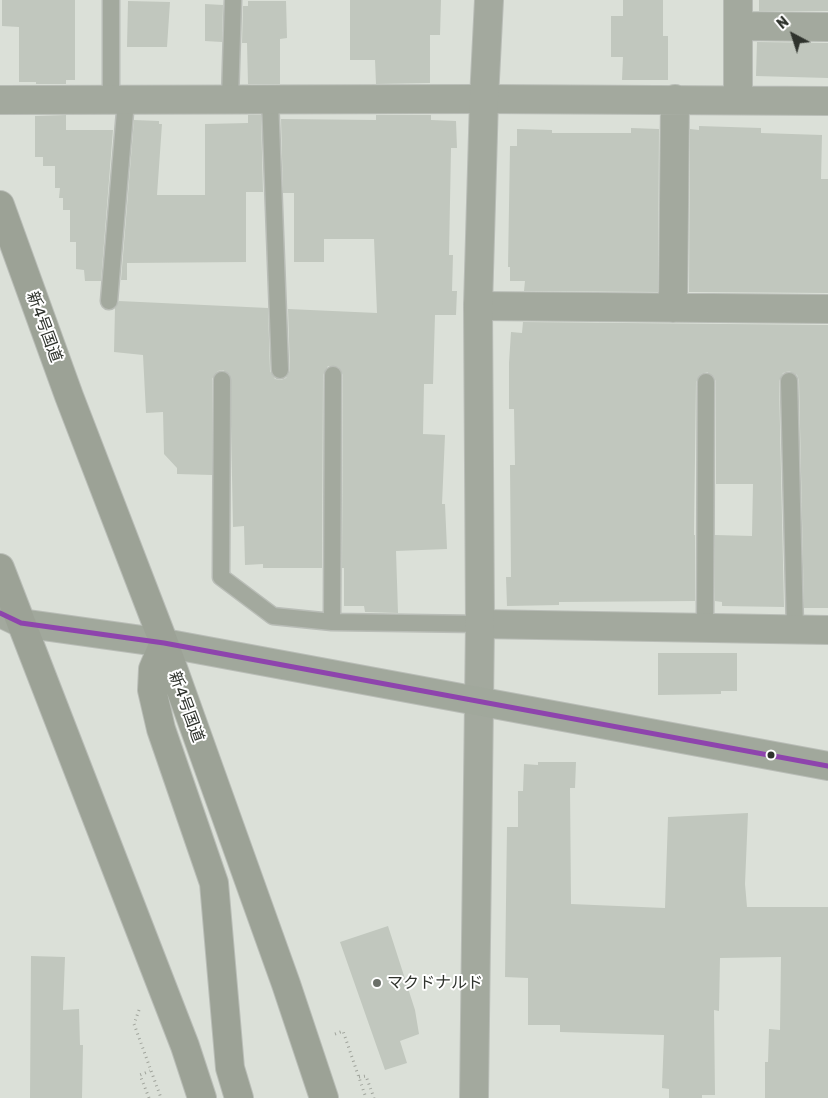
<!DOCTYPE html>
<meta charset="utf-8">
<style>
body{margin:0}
#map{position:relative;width:828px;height:1098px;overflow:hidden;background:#dbe0d8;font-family:Rubik,sans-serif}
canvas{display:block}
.north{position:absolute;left:768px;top:10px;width:50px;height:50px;-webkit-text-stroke:4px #fff;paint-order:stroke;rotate:320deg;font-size:14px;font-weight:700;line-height:20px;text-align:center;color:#2f332d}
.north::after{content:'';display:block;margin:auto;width:18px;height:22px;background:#2f332d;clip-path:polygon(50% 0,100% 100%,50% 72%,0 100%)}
</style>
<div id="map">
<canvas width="828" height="1098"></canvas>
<div class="north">N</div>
</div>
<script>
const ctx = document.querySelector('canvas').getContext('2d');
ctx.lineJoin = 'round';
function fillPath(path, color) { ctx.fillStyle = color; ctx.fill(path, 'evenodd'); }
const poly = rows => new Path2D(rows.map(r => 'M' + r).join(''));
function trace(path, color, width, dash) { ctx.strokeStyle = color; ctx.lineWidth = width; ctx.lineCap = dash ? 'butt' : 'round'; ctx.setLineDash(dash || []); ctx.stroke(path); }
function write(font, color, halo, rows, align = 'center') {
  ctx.font = font + ' Rubik,"Noto Sans JP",sans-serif'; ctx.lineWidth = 4; ctx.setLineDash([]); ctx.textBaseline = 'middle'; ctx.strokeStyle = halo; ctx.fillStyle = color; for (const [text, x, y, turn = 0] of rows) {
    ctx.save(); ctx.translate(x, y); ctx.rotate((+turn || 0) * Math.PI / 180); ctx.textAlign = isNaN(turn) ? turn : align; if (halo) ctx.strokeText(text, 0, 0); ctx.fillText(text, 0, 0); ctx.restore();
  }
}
fillPath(poly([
 [2,0,75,0,75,80,66,80,66,84,36,84,36,82,19,82,19,27,2,26],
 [350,0,441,0,440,35,430,35,430,83,376,84,375,60,350,60],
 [623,0,663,0,663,36,668,36,668,80,622,80,623,57,611,57,611,16,623,16],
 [759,0,828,0,828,11,759,11],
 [128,1,170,2,167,47,127,47],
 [248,1,286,1,287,38,280,39,280,84,248,84,247,43,242,43,243,6,248,6],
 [205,4,223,5,222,42,205,41],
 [757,42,828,43,828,78,756,76],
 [66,115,66,130,113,130,101,281,85,281,84,270,76,269,76,242,70,242,70,210,63,210,63,198,59,198,60,188,55,188,55,166,43,166,43,157,35,157,35,116],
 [248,115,261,115,263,192,246,192,246,262,127,263,127,280,121,280,134,120,159,121,159,124,162,124,157,195,205,195,205,124,248,123],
 [376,115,431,115,431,120,456,121,457,148,451,148,449,255,453,255,452,291,457,291,456,315,435,315,433,384,424,384,423,434,445,435,442,504,445,504,447,549,396,551,398,613,365,612,364,606,344,606,344,568,342,568,343,375,338,367,328,366,323,375,322,568,263,568,263,564,245,565,244,526,233,527,230,375,223,370,218,371,212,379,212,475,177,474,177,468,164,454,163,412,146,413,143,355,114,352,115,308,119,301,268,308,270,371,275,379,281,380,286,378,290,370,288,309,377,313,374,239,324,239,324,262,294,262,294,193,283,193,281,119,376,120],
 [699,126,761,128,761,133,822,135,821,179,828,179,828,293,689,292,690,129,699,130],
 [631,128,659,129,658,292,524,291,525,281,510,281,510,267,508,267,510,146,517,146,517,129,552,130,552,133,631,133],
 [523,322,828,325,828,608,804,608,799,381,797,375,789,371,783,373,779,381,784,607,722,606,722,602,715,601,715,535,752,536,753,484,716,484,716,382,714,377,707,372,701,374,696,382,694,535,695,535,695,601,559,602,559,605,507,606,506,577,511,577,510,465,515,465,514,409,509,409,509,363,511,332,522,333],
 [658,653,737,653,737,691,721,691,721,694,658,695],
 [538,762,576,762,575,788,570,788,571,904,665,908,668,817,748,813,745,884,747,907,828,907,828,1098,765,1098,765,1062,768,1062,769,1029,780,1030,781,957,720,958,719,1011,714,1010,715,1095,702,1095,702,1098,669,1098,669,1089,662,1088,664,1035,560,1032,560,1025,528,1025,528,978,505,977,507,827,518,827,518,791,523,791,524,764,538,765],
 [388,926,415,1010,419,1034,400,1041,407,1063,385,1070,340,942],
 [31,956,65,957,63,1010,79,1009,80,1045,83,1045,82,1098,30,1098]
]), '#c1c7be');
const service = poly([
 [230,99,233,0],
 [270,99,280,370],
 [111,100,111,0],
 [109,301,126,100],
 [222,380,221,577,273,616,332,622,333,375],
 [789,381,795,630],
 [332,622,480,624],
 [705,628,706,382]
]);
const minor = poly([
 [738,0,738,99],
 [738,26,828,27],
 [0,100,484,99,828,101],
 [478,306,828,309],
 [673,308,675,99],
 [480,624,828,630]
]);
const tertiary = poly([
 [0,613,21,623],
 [474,1098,480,624,478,306,484,99,489,0]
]);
const secondary = poly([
 [21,623,164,643,828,766]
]);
const trunk = poly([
 [0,205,69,396,164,643,286,984,324,1098],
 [0,568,185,1046,202,1098],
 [164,643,153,669,152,690,161,729,214,883,230,1068,239,1098]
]);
trace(service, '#b9bdb7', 19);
trace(minor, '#b9bdb7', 30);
trace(tertiary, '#b9bdb7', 30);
trace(secondary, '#b9bdb7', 30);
trace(trunk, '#b9bdb7', 30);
trace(poly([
 [139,1010,134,1024,161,1098],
 [335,1034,343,1031,366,1098],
 [359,1077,366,1076,374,1098],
 [149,1098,140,1075,150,1071]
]), '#a0a49c', 3, [1, 4]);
trace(service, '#a3a99e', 16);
trace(minor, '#a3a99e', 28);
trace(tertiary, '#a3a99e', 28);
trace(secondary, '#a1a89c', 28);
trace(trunk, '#9ca296', 28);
trace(poly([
 [0,613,21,623,164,643,828,766]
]), '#8e44ad', 5);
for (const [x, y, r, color] of [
 [771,755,4.5,"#2f332d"],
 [377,983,5,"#6b7069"]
]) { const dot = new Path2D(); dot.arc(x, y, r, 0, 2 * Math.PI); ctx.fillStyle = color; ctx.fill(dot); trace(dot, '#fff', 2); }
write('16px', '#2f332d', '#fff', [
 ["新4号国道",44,327,70],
 ["新4号国道",186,707,70]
]);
write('16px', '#2f332d', '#fff', [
 ["マクドナルド",387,983]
], 'left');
</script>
